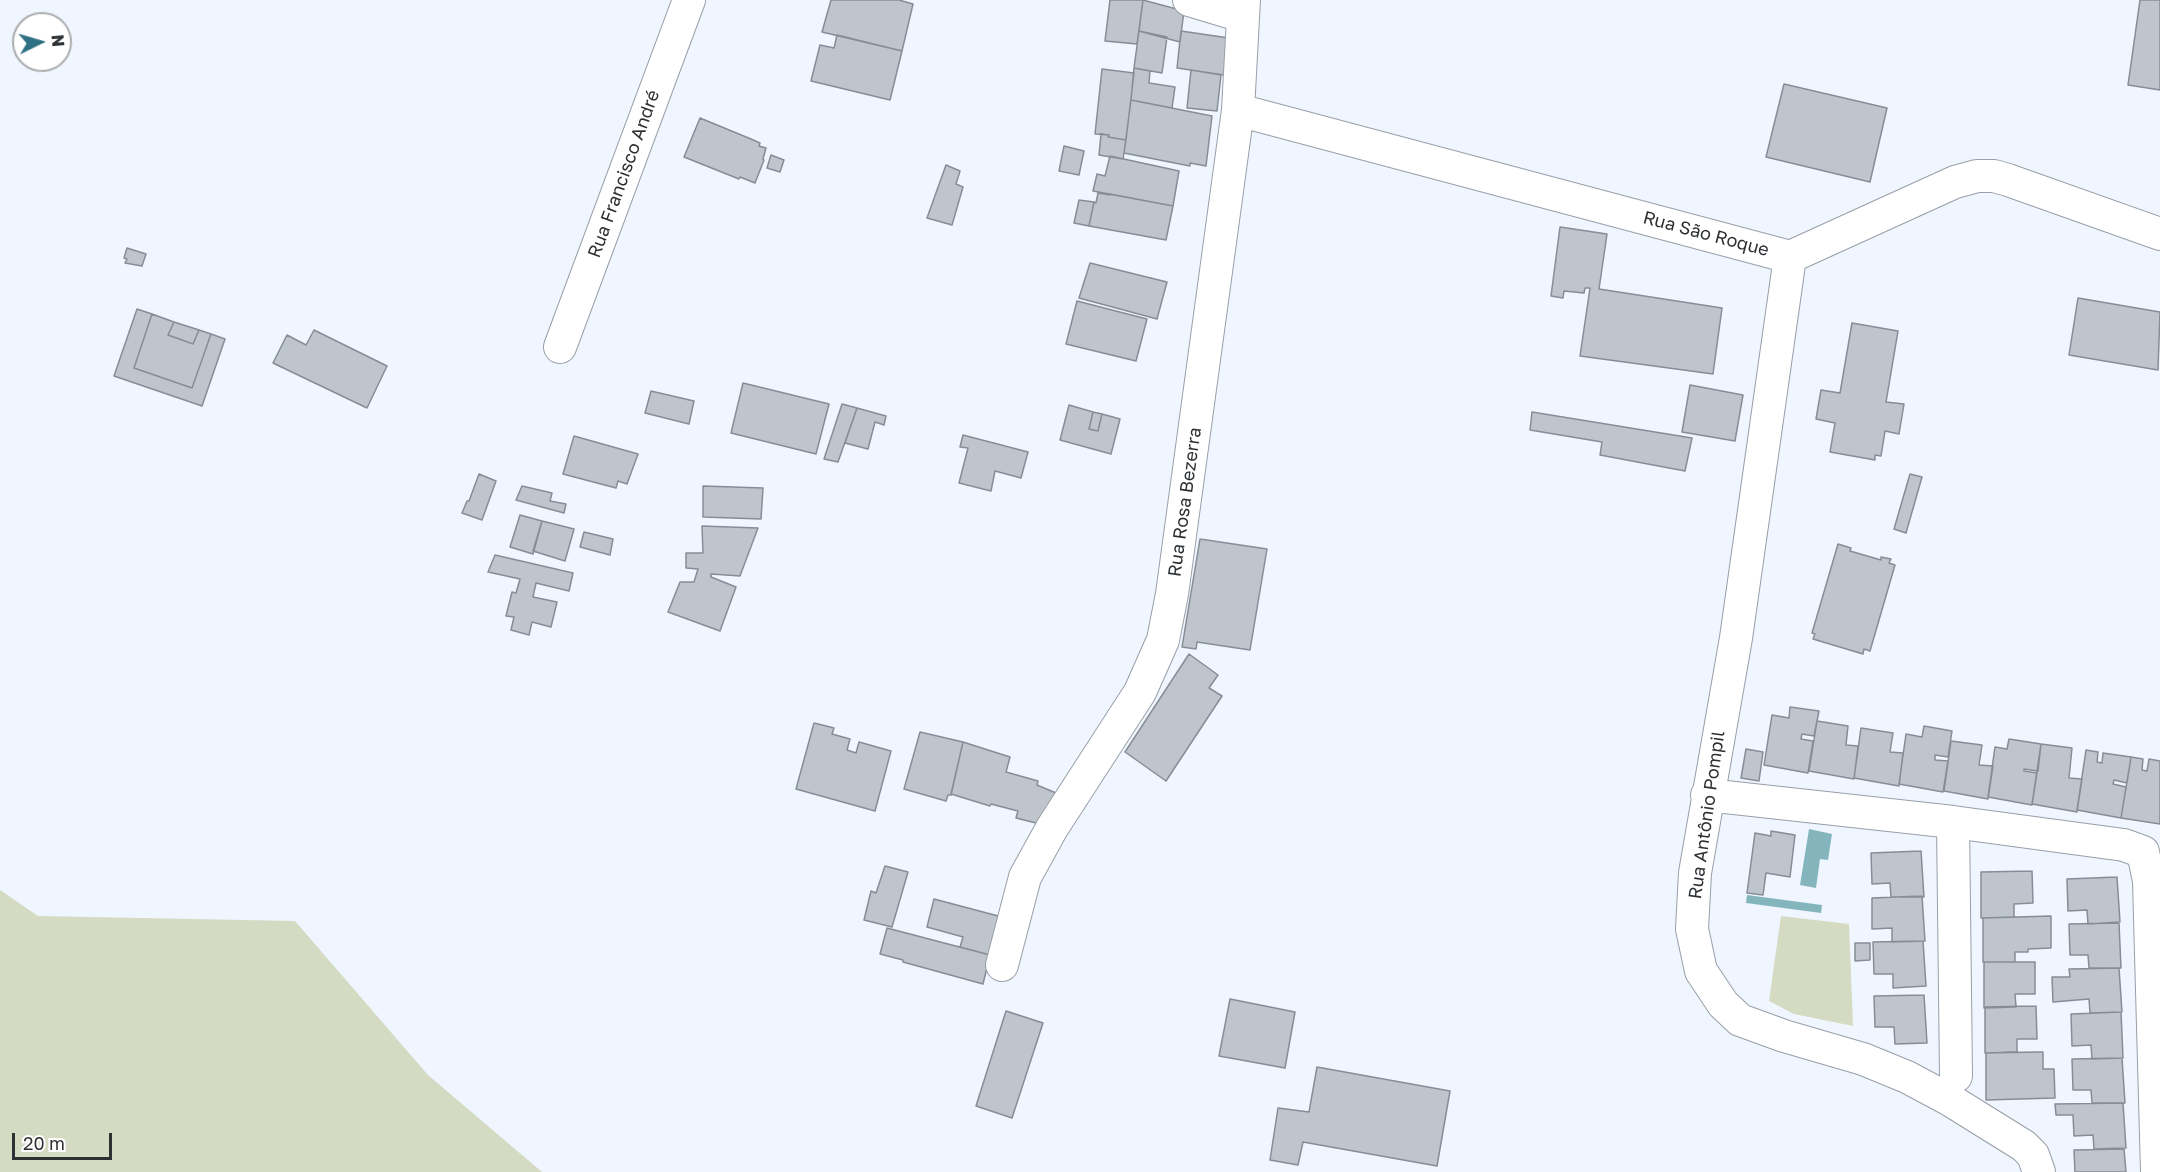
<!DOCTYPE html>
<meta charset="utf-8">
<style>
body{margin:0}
#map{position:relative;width:2160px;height:1172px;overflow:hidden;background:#eff6ff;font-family:"Golos Text",sans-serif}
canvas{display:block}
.north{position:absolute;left:12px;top:12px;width:60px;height:60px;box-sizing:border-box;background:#fff;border:2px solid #abadae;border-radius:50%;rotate:85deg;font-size:16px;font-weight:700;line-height:24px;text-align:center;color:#2e3134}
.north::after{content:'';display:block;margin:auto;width:21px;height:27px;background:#307084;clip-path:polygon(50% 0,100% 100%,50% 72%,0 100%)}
.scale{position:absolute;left:12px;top:1133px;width:100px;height:27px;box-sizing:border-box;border:3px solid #2e3134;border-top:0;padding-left:8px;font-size:18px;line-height:21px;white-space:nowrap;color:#2e3134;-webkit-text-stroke:4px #fff;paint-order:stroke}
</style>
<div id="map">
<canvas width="2160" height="1172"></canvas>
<div class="north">N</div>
<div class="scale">20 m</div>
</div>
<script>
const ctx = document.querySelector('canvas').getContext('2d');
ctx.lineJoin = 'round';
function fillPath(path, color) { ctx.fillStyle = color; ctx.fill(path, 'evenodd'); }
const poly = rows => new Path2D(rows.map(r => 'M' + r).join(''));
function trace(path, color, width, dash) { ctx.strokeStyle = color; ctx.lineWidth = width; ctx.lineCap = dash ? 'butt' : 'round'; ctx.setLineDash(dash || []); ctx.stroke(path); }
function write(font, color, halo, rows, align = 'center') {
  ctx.font = font + ' "Golos Text",sans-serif'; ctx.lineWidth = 4.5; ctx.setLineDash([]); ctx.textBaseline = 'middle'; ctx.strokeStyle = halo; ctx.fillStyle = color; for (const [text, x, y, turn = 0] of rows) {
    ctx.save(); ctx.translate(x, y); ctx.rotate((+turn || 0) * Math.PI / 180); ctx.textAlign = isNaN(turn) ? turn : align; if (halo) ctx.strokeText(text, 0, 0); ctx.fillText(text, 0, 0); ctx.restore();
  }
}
fillPath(poly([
 [0,890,38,916,295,921,428,1075,542,1172,0,1172],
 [1781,916,1849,924,1853,1026,1794,1014,1769,1001]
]), '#d5dac2');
fillPath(poly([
 [1809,829,1832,834,1828,860,1820,859,1816,888,1800,885],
 [1747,895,1822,905,1821,913,1746,903]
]), '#84b5bc');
const building = poly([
 [831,0,899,0,913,4,902,51,822,32,831,0],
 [1110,0,1143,0,1137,44,1105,41,1110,0],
 [1143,0,1184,11,1180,42,1139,31,1143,0],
 [2140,0,2160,0,2160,90,2128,85,2140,0],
 [1139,31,1167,37,1162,73,1134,68,1139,31],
 [1181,31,1229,38,1224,75,1177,68,1181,31],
 [837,35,902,51,890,100,811,81,820,45,834,48,837,35],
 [1134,68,1150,71,1149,83,1175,87,1172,108,1131,100,1134,68],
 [1102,69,1134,73,1126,140,1108,137,1109,135,1095,134,1102,69],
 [1191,70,1221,75,1217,111,1187,108,1191,70],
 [1784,84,1887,108,1870,182,1766,157,1784,84],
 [1131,100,1212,116,1206,166,1190,163,1190,166,1124,153,1131,100],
 [700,118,751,139,760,143,759,146,766,148,763,159,764,160,755,183,740,177,739,179,684,157,700,118],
 [1101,134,1109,135,1108,137,1126,140,1123,159,1099,155,1101,134],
 [1064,146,1084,151,1079,175,1059,171,1064,146],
 [771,155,784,160,780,172,767,168,771,155],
 [1110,156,1179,171,1173,206,1093,191,1097,174,1105,176,1110,156],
 [946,165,960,171,956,184,963,187,952,225,927,218,946,165],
 [1098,193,1110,195,1110,194,1173,206,1166,240,1089,226,1094,202,1096,203,1098,193],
 [1079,200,1094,202,1089,226,1074,223,1079,200],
 [1560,227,1607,234,1599,289,1722,308,1713,374,1580,356,1590,288,1585,288,1584,293,1564,291,1563,298,1551,296,1560,227],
 [127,248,146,254,142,266,125,263,127,259,124,258,127,248],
 [1090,263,1167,282,1157,319,1079,298,1090,263],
 [2078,298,2160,312,2158,370,2069,355,2078,298],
 [1077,301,1147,319,1136,361,1066,344,1077,301],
 [137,309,152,314,134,368,192,388,211,334,225,339,202,406,114,376,137,309],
 [152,314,174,322,168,335,193,344,199,330,211,334,192,388,134,368,152,314],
 [174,322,199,330,193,344,168,335,174,322],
 [1852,323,1898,331,1886,402,1904,404,1899,434,1885,431,1881,456,1875,455,1875,460,1830,452,1835,423,1816,419,1821,390,1840,393,1852,323],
 [314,330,387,366,367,408,273,363,287,335,306,345,314,330],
 [743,383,829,404,816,454,731,433,743,383],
 [1690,385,1743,395,1735,441,1682,432,1690,385],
 [651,391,694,401,689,424,645,413,651,391],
 [842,404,857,408,838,462,824,459,842,404],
 [1069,405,1093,412,1089,429,1098,431,1102,414,1120,419,1111,454,1060,440,1069,405],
 [857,408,886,416,884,425,875,422,868,449,845,443,857,408],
 [1093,412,1102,414,1098,431,1089,429,1093,412],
 [1532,412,1692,438,1685,471,1600,455,1602,442,1530,430,1532,412],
 [963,435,1028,452,1021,478,995,471,991,491,959,483,968,448,960,447,963,435],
 [574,436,638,454,627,484,618,481,616,488,563,474,574,436],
 [479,474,496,481,482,520,462,513,467,501,469,501,479,474],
 [1910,474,1922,477,1906,533,1894,529,1910,474],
 [522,486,552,493,550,501,566,504,564,513,516,500,522,486],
 [703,486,763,488,761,519,703,517,703,486],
 [520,515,542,521,533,554,510,547,520,515],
 [542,521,574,529,565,561,533,551,542,521],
 [702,526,758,528,740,576,711,574,711,577,736,587,720,631,668,612,680,582,694,582,698,569,686,568,686,553,703,553,702,526],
 [584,532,613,539,610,555,580,547,584,532],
 [1200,539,1267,549,1250,650,1197,642,1196,649,1182,647,1200,539],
 [1838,544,1851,548,1850,551,1881,560,1881,557,1891,559,1889,563,1895,565,1870,651,1864,649,1863,654,1813,639,1815,634,1812,633,1838,544],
 [495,555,573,573,569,591,536,583,533,597,557,602,551,627,532,622,529,635,511,630,514,617,506,616,512,592,516,593,520,579,488,572,495,555],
 [1189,654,1218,675,1209,688,1222,696,1166,781,1125,752,1189,654],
 [1790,707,1819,711,1814,736,1802,734,1801,739,1813,741,1808,773,1764,765,1772,715,1789,718,1790,707],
 [1817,721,1848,726,1846,745,1858,746,1854,779,1809,771,1817,721],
 [814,723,834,728,832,734,850,739,847,750,856,753,859,742,891,751,875,811,796,789,814,723],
 [1924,726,1952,731,1948,757,1935,755,1935,760,1948,761,1943,792,1899,784,1906,734,1922,737,1924,726],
 [1861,728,1893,733,1890,752,1903,753,1899,786,1854,778,1861,728],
 [920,732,963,742,951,795,948,795,946,801,904,789,920,732],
 [2009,739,2041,744,2038,771,2024,769,2024,771,2037,773,2032,805,1988,797,1995,747,2007,749,2009,739],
 [1951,741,1982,745,1979,765,1993,766,1988,799,1944,791,1951,741],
 [963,742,1010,757,1006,772,1038,781,1037,785,1056,793,1040,824,1016,818,1018,811,991,804,990,806,951,794,963,742],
 [2041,744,2072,748,2069,778,2082,779,2077,812,2032,804,2041,744],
 [1746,749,1763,752,1759,781,1741,778,1746,749],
 [2086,750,2098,752,2097,762,2102,763,2103,753,2131,757,2127,783,2114,780,2113,784,2126,787,2121,818,2077,810,2086,750],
 [2131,757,2143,759,2142,770,2147,771,2149,759,2160,761,2160,824,2121,818,2131,757],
 [1771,831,1795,835,1790,877,1766,873,1763,895,1747,893,1755,833,1771,836,1771,831],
 [1921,851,1924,897,1891,897,1890,883,1872,884,1871,853,1921,851],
 [885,866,908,872,892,927,864,920,871,891,876,893,885,866],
 [2032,871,2033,903,2014,904,2014,917,1981,918,1981,872,2032,871],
 [2117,877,2120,922,2088,924,2087,910,2068,911,2067,879,2117,877],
 [1922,896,1925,941,1892,942,1892,928,1872,929,1872,898,1922,896],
 [934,899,1002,917,990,955,960,947,963,937,927,927,934,899],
 [2051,916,2051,948,2028,949,2028,952,2015,952,2015,962,1983,962,1983,918,2051,916],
 [2119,923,2121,968,2089,968,2088,955,2070,955,2069,924,2119,923],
 [887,928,990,955,983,984,903,962,903,960,880,954,887,928],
 [1923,941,1926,986,1893,988,1893,974,1874,974,1873,942,1923,941],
 [1855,943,1870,943,1870,960,1855,961,1855,943],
 [1984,962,2035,962,2035,994,2015,994,2016,1007,1984,1008,1984,962],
 [2119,968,2122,1012,2090,1013,2089,999,2053,1002,2052,977,2070,977,2069,969,2119,968],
 [1924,995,1927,1043,1895,1044,1894,1027,1875,1027,1874,996,1924,995],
 [1230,999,1295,1012,1285,1068,1219,1056,1230,999],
 [2036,1006,2037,1039,2017,1039,2017,1052,1985,1053,1985,1007,2036,1006],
 [1006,1011,1043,1023,1012,1118,976,1106,1006,1011],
 [2121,1012,2123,1058,2092,1059,2091,1045,2072,1046,2071,1014,2121,1012],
 [2037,1052,2043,1052,2043,1069,2054,1069,2055,1098,1986,1100,1986,1053,2037,1052],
 [2122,1058,2125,1103,2092,1103,2091,1090,2073,1090,2072,1059,2122,1058],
 [1317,1067,1450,1091,1437,1166,1303,1142,1298,1165,1270,1160,1278,1108,1309,1112,1317,1067],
 [2123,1103,2126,1148,2094,1149,2093,1135,2074,1136,2073,1115,2056,1115,2055,1104,2123,1103],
 [2124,1149,2126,1172,2075,1172,2074,1150,2124,1149]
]);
fillPath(building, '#bec5cd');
trace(building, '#878d95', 1.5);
const street = poly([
 [1189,0,1242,16],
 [1238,110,1790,257,1955,182,1977,176,1994,176,2008,180,2160,234],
 [1790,257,1736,638,1695,873,1692,929,1701,971,1723,1004,1740,1020,1784,1036,1863,1059,1907,1077,1950,1100,2024,1146,2033,1155,2039,1172],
 [560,347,689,0],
 [1707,795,1953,822,2124,845,2143,852,2149,881,2157,1172],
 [1953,822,1956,1076],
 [1002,965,1025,877,1052,828,1140,692,1163,640,1172,594,1238,110,1244,0]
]);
trace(street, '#989fa7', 34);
trace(street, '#fff', 32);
write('18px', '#2e3134', '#fff', [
 ["Rua Francisco André",624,174,-70],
 ["Rua São Roque",1706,234,15],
 ["Rua Rosa Bezerra",1185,502,-82],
 ["Rua Antônio Pompil",1707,815,-82]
]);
</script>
